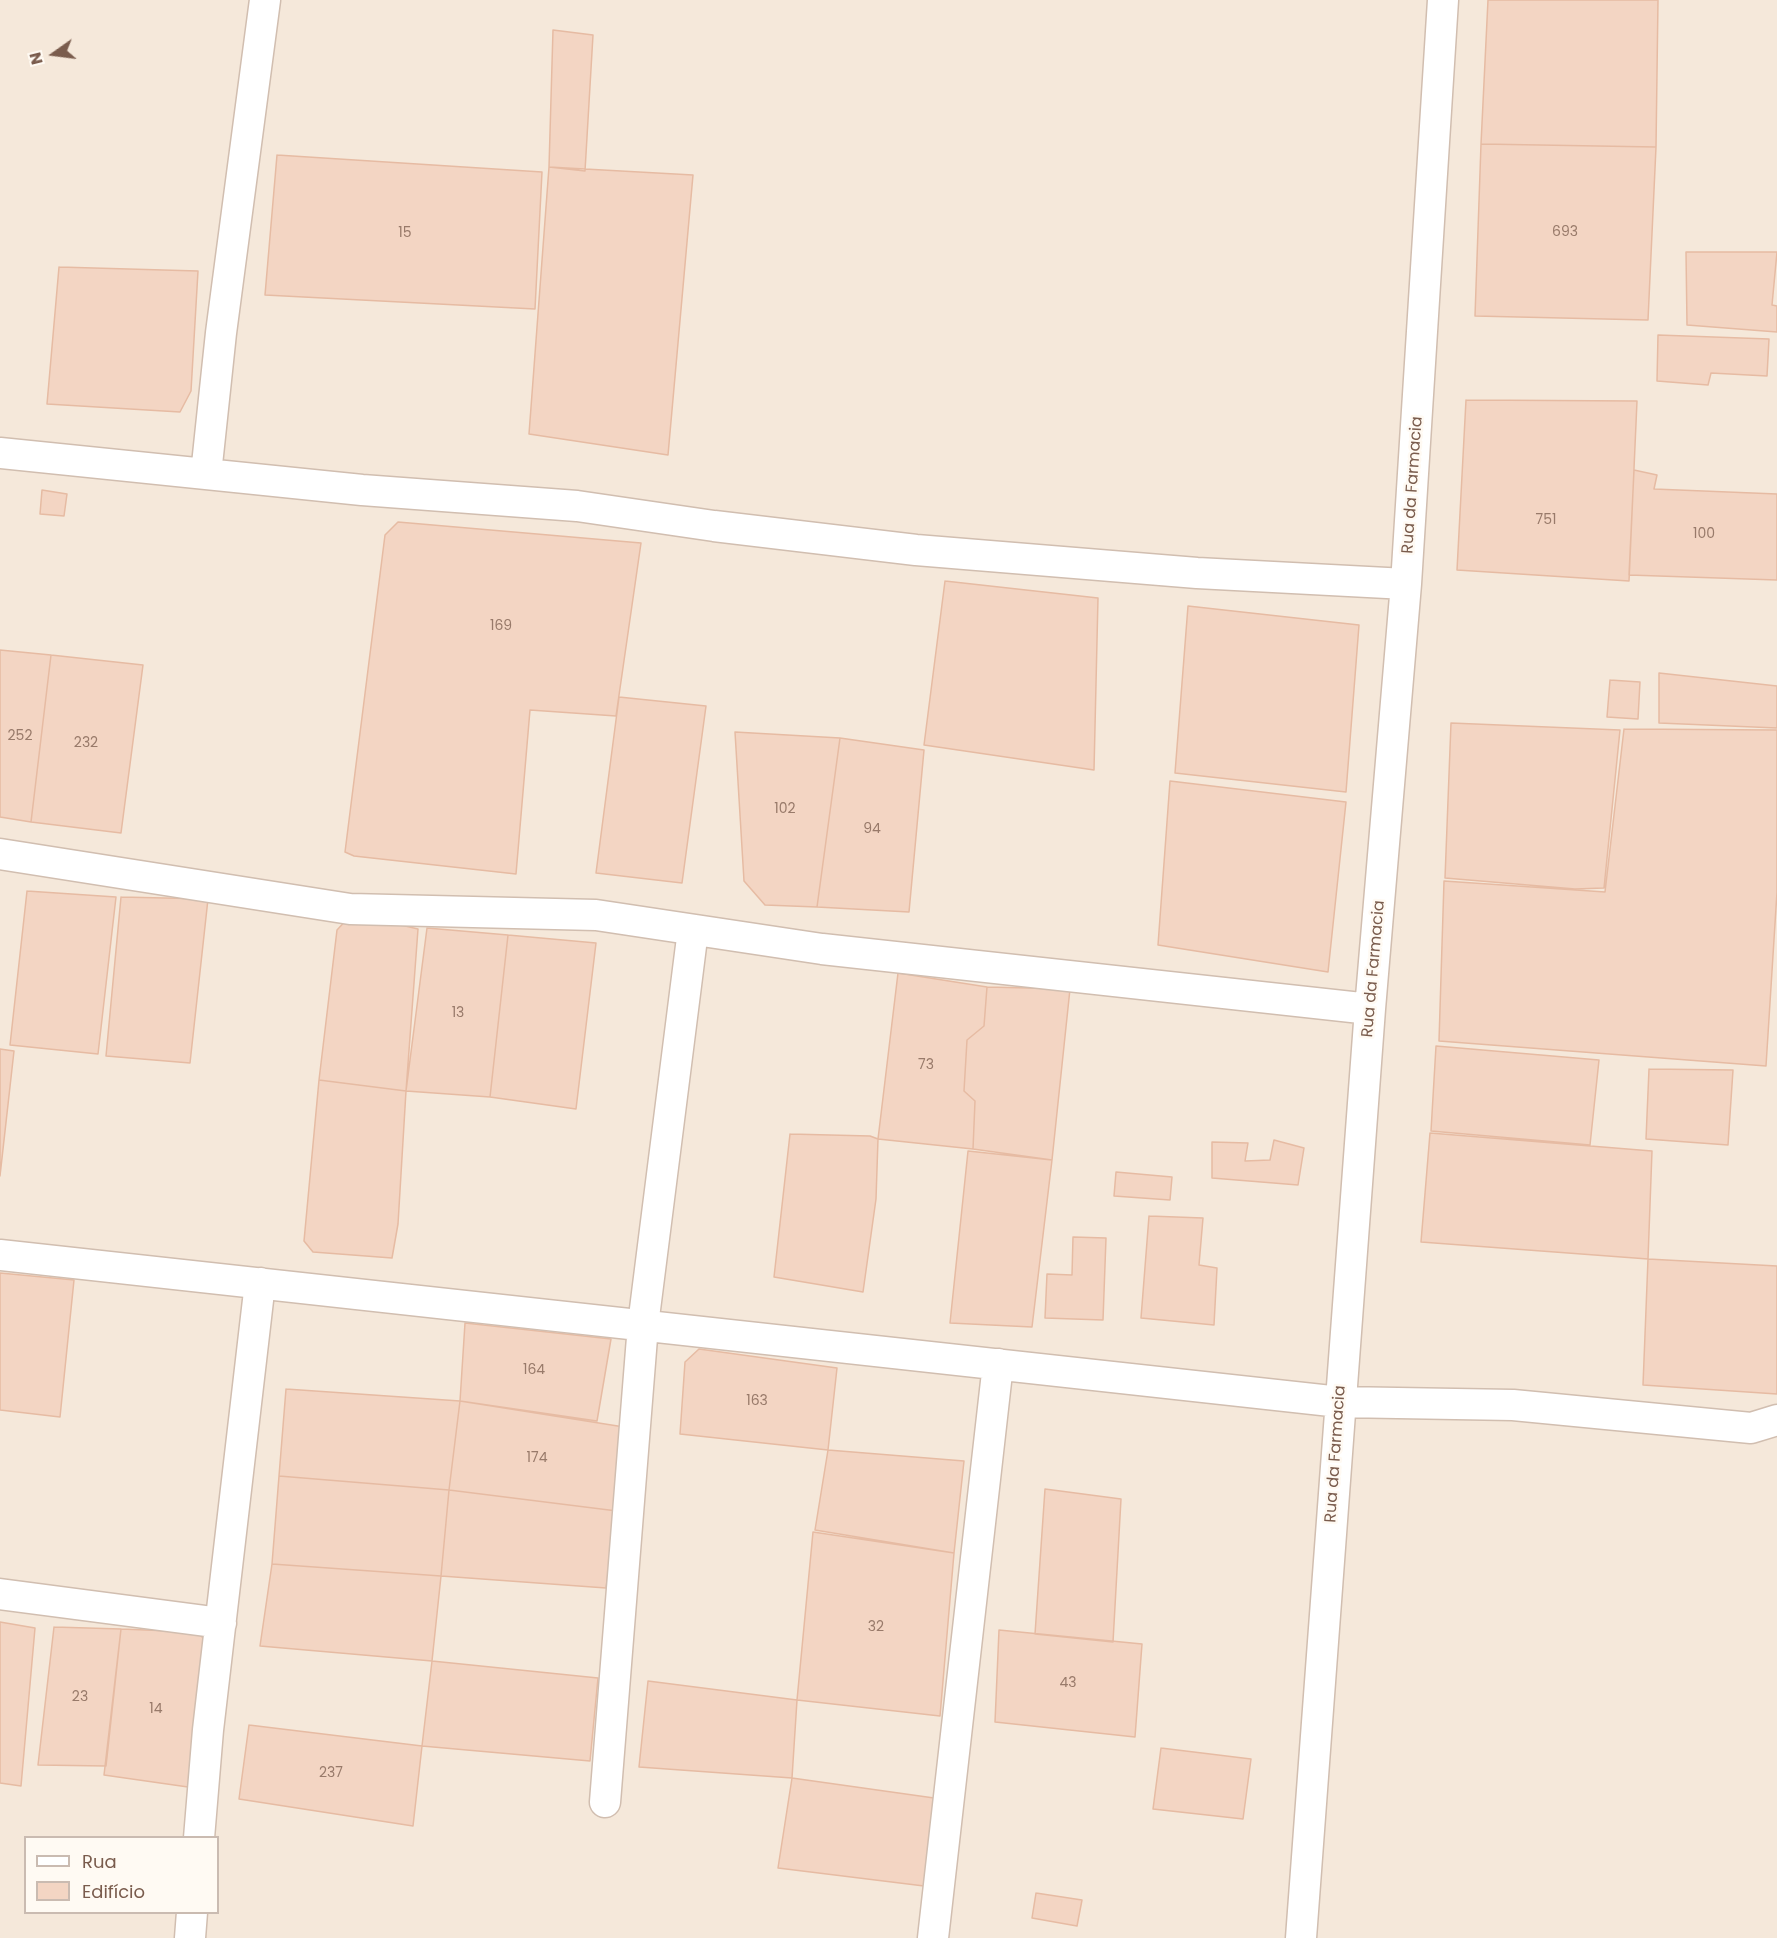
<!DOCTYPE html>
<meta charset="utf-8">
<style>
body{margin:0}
#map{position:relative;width:1777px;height:1938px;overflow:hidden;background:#fdf6ec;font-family:Poppins,sans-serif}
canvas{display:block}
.legend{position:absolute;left:24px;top:1836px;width:195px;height:78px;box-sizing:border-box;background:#fffaf3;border:2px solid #cabbb1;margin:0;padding:8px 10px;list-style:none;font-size:18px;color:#7a5c4d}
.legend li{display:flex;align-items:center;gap:12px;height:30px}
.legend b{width:30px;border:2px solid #cabbb1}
.north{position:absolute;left:24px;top:24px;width:60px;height:60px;-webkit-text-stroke:4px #fffaf3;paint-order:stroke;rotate:256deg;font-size:16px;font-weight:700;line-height:24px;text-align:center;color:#7a5c4d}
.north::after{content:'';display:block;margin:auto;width:21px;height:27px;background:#7a5c4d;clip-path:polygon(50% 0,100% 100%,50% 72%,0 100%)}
</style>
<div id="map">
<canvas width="1777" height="1938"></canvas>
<ul class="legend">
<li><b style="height:8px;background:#fff"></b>Rua</li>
<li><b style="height:16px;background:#f3d5c3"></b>Edifício</li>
</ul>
<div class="north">N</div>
</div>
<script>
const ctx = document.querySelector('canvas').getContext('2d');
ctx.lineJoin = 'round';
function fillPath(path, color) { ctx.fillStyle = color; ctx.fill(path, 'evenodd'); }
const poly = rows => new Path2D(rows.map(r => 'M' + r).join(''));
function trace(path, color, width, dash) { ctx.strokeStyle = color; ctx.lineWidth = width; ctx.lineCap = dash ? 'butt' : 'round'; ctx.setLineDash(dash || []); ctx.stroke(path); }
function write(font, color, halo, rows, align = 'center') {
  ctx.font = font + ' Poppins,sans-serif'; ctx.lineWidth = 5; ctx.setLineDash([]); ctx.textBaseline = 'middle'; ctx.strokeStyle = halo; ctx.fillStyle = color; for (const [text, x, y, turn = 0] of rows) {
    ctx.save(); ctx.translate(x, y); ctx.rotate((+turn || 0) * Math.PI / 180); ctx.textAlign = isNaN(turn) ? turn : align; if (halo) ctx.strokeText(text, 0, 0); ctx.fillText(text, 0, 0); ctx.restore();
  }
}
fillPath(poly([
 [0,0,1777,0,1777,1938,0,1938],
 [26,1838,218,1838,218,1912,26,1912]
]), '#f5e8da');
const building = poly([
 [1488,0,1658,0,1656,147,1481,144,1488,0],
 [553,30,593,35,585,171,549,167,553,30],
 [1481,144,1656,147,1648,320,1475,316,1481,144],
 [277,155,542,172,535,309,265,295,277,155],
 [549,167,693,175,668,455,529,434,549,167],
 [1686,252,1777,252,1772,305,1777,306,1777,332,1687,325,1686,252],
 [59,267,198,271,191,391,180,412,47,404,59,267],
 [1658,335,1769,339,1767,376,1711,373,1708,385,1657,381,1658,335],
 [1466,400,1637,401,1629,581,1457,570,1466,400],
 [1634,470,1657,475,1654,489,1777,494,1777,580,1629,575,1634,470],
 [42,490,67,494,64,516,40,514,42,490],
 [398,522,641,543,616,716,530,710,516,874,354,856,345,852,385,535,398,522],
 [945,581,1098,598,1094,770,924,745,945,581],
 [1188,606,1359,625,1346,792,1175,773,1188,606],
 [0,650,51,655,31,822,0,817,0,650],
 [51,655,143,665,121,833,31,822,51,655],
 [1659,673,1777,686,1777,728,1659,723,1659,673],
 [1610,680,1640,682,1638,719,1607,717,1610,680],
 [619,697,706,706,682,883,596,873,619,697],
 [1451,723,1620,730,1604,888,1575,889,1445,878,1451,723],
 [1624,729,1777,730,1777,892,1766,1066,1439,1041,1444,881,1605,892,1624,729],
 [735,732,840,738,817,907,765,905,744,881,735,732],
 [840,738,924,750,909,912,817,907,840,738],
 [1170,781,1346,802,1328,972,1158,945,1170,781],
 [27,891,116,897,98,1054,10,1045,27,891],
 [121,897,208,899,190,1063,106,1056,121,897],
 [350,916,380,920,418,929,406,1091,319,1080,337,930,350,916],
 [427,928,508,935,490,1097,406,1091,427,928],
 [508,935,596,943,576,1109,490,1097,508,935],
 [898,973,987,987,984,1026,967,1040,964,1091,975,1101,973,1149,878,1139,898,973],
 [987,987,1070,989,1052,1160,973,1149,975,1101,964,1091,967,1040,984,1026,987,987],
 [1436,1046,1599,1060,1590,1145,1431,1131,1436,1046],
 [0,1049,14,1051,0,1176,0,1049],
 [1649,1069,1733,1070,1728,1145,1646,1139,1649,1069],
 [319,1080,406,1091,398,1224,392,1258,313,1252,304,1241,319,1080],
 [1430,1133,1652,1151,1648,1259,1421,1242,1430,1133],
 [790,1134,870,1136,878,1139,876,1199,863,1292,774,1277,790,1134],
 [1274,1140,1304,1148,1298,1185,1212,1178,1212,1142,1248,1143,1245,1161,1270,1160,1274,1140],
 [968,1151,1052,1160,1032,1327,950,1323,968,1151],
 [1116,1172,1172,1177,1170,1200,1114,1196,1116,1172],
 [1149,1216,1203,1218,1199,1265,1217,1268,1214,1325,1141,1318,1149,1216],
 [1073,1237,1106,1238,1103,1320,1045,1318,1047,1274,1072,1275,1073,1237],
 [1648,1259,1777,1266,1777,1394,1643,1385,1648,1259],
 [0,1273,74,1280,60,1417,0,1410,0,1273],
 [465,1323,611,1339,597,1421,460,1401,465,1323],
 [699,1349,837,1368,828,1450,680,1434,685,1362,699,1349],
 [286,1389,460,1401,449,1490,279,1476,286,1389],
 [460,1401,624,1427,617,1511,449,1490,460,1401],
 [828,1450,964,1461,954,1553,815,1530,828,1450],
 [279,1476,449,1490,441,1576,272,1564,279,1476],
 [1045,1489,1121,1499,1113,1642,1035,1634,1045,1489],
 [449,1490,617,1511,606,1588,441,1576,449,1490],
 [813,1532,954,1553,940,1716,797,1700,813,1532],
 [272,1564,441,1576,432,1661,260,1646,272,1564],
 [0,1622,35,1628,21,1786,0,1783,0,1622],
 [54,1627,121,1629,106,1766,38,1765,54,1627],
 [121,1629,195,1632,209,1642,188,1787,104,1775,121,1629],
 [999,1630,1142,1644,1135,1737,995,1722,999,1630],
 [432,1661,598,1678,590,1761,422,1746,432,1661],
 [648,1681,797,1700,792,1778,639,1767,648,1681],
 [249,1725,422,1746,413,1826,239,1799,249,1725],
 [1161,1748,1251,1759,1243,1819,1153,1809,1161,1748],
 [792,1778,934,1798,924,1886,778,1868,792,1778],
 [1036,1893,1082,1900,1077,1926,1032,1918,1036,1893]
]);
fillPath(building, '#f3d5c3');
trace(building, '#e6bba3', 1.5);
const minor = poly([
 [0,453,362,490,577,506,714,526,916,550,1197,573,1406,584],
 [206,474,221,333,265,0],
 [0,854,350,909,596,915,822,949,1370,1009],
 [0,1255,1340,1402,1513,1405,1751,1428,1777,1420],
 [0,1594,221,1623],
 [605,1802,643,1325,693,930],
 [199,1838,208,1730,260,1283],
 [190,1938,192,1912],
 [933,1938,998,1364],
 [1301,1938,1370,1009,1406,584,1443,0]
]);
trace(minor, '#d1beb0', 33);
trace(minor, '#fff', 30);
write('14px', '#987a6a', null, [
 ["693",1565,232],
 ["15",405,233],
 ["751",1546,520],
 ["100",1704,534],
 ["169",501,626],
 ["252",20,736],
 ["232",86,743],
 ["102",785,809],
 ["94",872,829],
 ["13",458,1013],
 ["73",926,1065],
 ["164",534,1370],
 ["163",757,1401],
 ["174",537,1458],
 ["32",876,1627],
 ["43",1068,1683],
 ["23",80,1697],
 ["14",156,1709],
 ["237",331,1773]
]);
write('16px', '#7a5c4d', '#fffaf3', [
 ["Rua da Farmacia",1413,485,-86],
 ["Rua da Farmacia",1374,969,-85],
 ["Rua da Farmacia",1336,1454,-86]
]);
</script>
